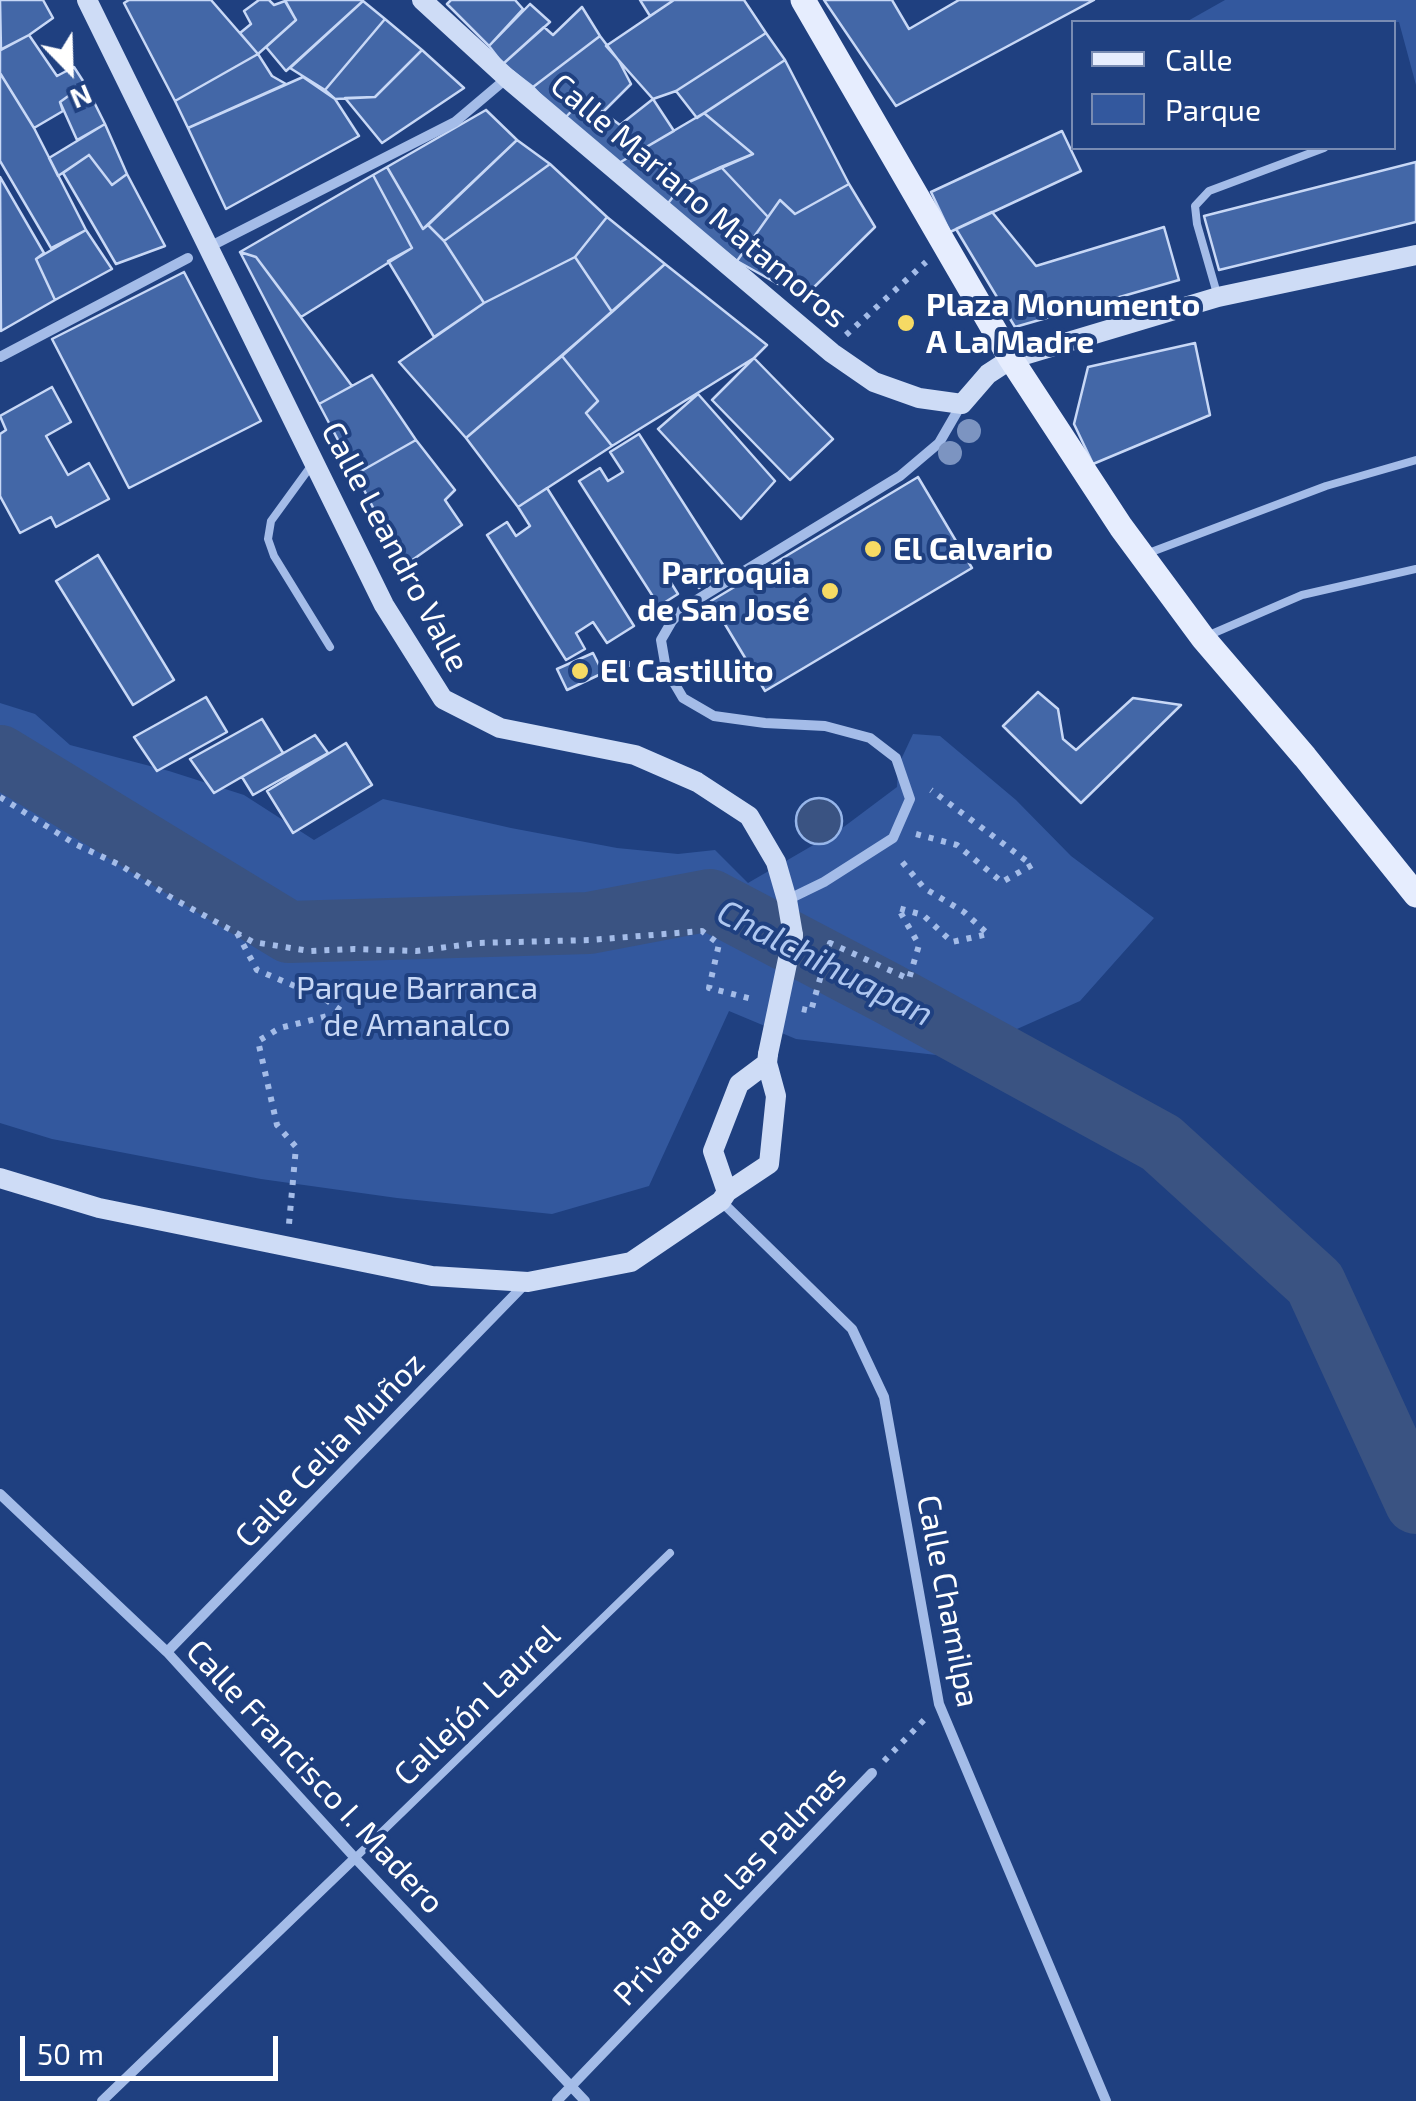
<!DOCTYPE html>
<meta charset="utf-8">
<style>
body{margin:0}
#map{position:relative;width:1416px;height:2101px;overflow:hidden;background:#1f4080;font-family:"Exo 2",sans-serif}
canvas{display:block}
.legend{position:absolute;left:1071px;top:20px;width:325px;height:130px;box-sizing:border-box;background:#1f4080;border:2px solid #798cb3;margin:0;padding:12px 18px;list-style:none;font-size:30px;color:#fff}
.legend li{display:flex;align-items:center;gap:20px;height:50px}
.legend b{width:50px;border:2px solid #798cb3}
.north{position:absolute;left:20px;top:20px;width:100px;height:100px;-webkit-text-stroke:8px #1f4080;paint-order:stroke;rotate:157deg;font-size:28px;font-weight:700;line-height:40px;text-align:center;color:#fff}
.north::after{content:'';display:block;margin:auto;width:35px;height:45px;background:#fff;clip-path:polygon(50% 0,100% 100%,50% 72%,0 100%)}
.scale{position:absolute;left:20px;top:2036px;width:258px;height:45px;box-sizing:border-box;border:5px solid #fff;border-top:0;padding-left:12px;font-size:30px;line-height:35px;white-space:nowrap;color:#fff;-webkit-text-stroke:8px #1f4080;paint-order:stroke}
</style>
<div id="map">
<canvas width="1416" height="2101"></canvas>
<ul class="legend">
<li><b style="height:12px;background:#e6edfe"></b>Calle</li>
<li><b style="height:28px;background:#33589e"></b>Parque</li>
</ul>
<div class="north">N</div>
<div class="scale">50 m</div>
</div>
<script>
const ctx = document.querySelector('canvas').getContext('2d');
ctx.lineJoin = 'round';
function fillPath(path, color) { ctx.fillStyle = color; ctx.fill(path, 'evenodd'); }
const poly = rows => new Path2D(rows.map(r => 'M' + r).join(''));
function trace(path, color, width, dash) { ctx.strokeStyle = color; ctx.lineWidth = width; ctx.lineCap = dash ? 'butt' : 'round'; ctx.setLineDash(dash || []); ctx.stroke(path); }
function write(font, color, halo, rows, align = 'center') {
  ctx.font = font + ' "Exo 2",sans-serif'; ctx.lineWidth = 8; ctx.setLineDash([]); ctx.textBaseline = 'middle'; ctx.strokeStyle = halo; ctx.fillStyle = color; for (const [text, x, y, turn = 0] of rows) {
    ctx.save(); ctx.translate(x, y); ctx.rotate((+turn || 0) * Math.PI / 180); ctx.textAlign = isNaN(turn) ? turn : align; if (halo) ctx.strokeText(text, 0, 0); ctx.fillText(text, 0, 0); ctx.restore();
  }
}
fillPath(poly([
 [1225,0,1416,0,1416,85,1399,22,1186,22],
 [0,703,35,714,70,745,169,771,244,795,314,840,383,799,511,828,617,848,678,854,715,850,748,883,841,829,897,787,898,766,913,734,940,736,1016,800,1071,856,1154,918,1080,1001,954,1057,796,1039,729,1011,649,1186,552,1214,397,1198,261,1179,52,1139,0,1123]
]), '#33589e');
const water = poly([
 '796 821a23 23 0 1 1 46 0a23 23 0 1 1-46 0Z'
]);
fillPath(water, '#3a5382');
trace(water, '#97b6ea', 2.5);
trace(poly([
 [0,756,289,932,589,923,710,900,889,994,1161,1143,1315,1283,1416,1503]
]), '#3a5382', 62);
const building = poly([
 [0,0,43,0,53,18,29,35,1,50,0,0],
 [129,0,211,0,258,54,175,101,124,3,129,0],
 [259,0,269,0,274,5,285,1,296,20,258,54,240,33,251,24,244,11,259,0],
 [361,0,363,1,286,71,266,47,296,20,285,0,361,0],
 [451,0,515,0,523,9,489,46,447,4,451,0],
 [640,0,674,0,650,16,640,0],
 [674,0,744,0,766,33,676,91,653,99,606,46,674,0],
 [824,0,892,0,909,29,959,0,1094,0,896,106,824,0],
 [363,1,385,19,325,90,290,68,363,1],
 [530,4,550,22,503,64,489,46,530,4],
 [582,7,600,36,533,87,503,64,544,27,553,35,582,7],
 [385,19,422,50,375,97,335,99,325,90,385,19],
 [766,33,785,60,697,118,676,91,766,33],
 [29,35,57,76,74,67,85,84,60,102,63,111,34,128,0,73,0,50,29,35],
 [600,36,619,61,631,84,603,112,584,98,563,120,533,87,600,36],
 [422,50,464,88,382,143,345,98,375,97,422,50],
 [258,54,272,76,286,84,188,128,175,101,258,54],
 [785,60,849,184,795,214,780,200,768,217,721,167,753,154,704,113,785,60],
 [0,73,34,128,86,230,51,248,0,161,0,73],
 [303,77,335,99,359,136,226,209,188,128,303,77],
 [85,84,105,124,77,140,60,102,85,84],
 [584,98,620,125,653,99,674,131,619,163,563,120,584,98],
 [486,110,517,140,423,229,387,167,486,110],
 [704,113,753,154,682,185,666,206,619,163,704,113],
 [105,124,127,174,112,185,89,155,58,176,49,158,105,124],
 [1062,131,1081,171,950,232,931,192,1062,131],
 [517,140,550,164,444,241,428,225,517,140],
 [89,155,112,185,127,174,165,246,116,264,63,173,89,155],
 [1416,162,1416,222,1219,270,1204,216,1416,162],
 [550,164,607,217,575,257,484,303,444,241,550,164],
 [387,167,423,229,428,225,444,241,484,303,434,337,388,261,412,248,373,175,387,167],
 [721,167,768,217,737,261,666,206,682,185,721,167],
 [373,175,412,248,301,317,256,257,240,252,373,175],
 [0,177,44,253,36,259,55,300,1,331,0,177],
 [849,184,875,227,803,298,737,261,780,200,795,214,849,184],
 [992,212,1036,266,1164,227,1179,280,1015,327,956,229,992,212],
 [607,217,665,264,612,312,575,257,607,217],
 [86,230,112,269,55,300,36,259,86,230],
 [240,252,256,257,352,386,319,404,240,252],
 [575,257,612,312,466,438,399,362,484,303,575,257],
 [665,264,767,345,754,358,612,446,586,413,598,401,562,356,665,264],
 [184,272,261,421,129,488,52,339,184,272],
 [1195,343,1210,415,1093,464,1074,424,1088,367,1195,343],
 [562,356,598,401,586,413,612,446,518,507,466,438,562,356],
 [754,358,833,439,790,480,712,400,754,358],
 [372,375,416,440,356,474,319,404,372,375],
 [52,387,71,422,46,436,68,475,89,463,109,499,56,527,51,517,20,533,0,496,0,434,6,430,0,416,52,387],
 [698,394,775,481,741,519,658,429,698,394],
 [639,434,727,571,699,588,686,567,668,578,678,594,659,606,579,481,600,468,608,481,623,472,610,452,639,434],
 [416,440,455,490,445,500,462,525,408,563,393,547,356,474,416,440],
 [918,477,972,568,765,691,711,601,918,477],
 [547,488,634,626,607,643,593,622,576,633,585,649,566,660,487,535,507,522,516,536,530,526,518,507,547,488],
 [98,555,174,680,133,705,56,581,98,555],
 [593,653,603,673,567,690,557,669,593,653],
 [1038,692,1058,709,1063,739,1076,750,1133,698,1181,705,1081,803,1003,726,1038,692],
 [206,697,227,732,157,771,134,737,206,697],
 [262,719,283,753,214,793,190,759,262,719],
 [315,735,328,753,253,795,242,777,315,735],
 [346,743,372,785,293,833,267,791,346,743]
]);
fillPath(building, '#4367a7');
trace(building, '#c8d8f6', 2.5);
trace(poly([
 [846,335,926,262],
 [599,664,643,664],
 [0,797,75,844,120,865,172,898,253,942,310,951,354,949,416,951,478,943,590,940,702,931,719,944,709,988,756,1000],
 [916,834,957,845,1002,882,1032,865,931,790],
 [237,933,257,970,325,999,343,1012,280,1028,258,1041,277,1125,296,1147,289,1224],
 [802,1009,811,1011,830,943,909,979,919,945,898,908,923,915,952,942,988,934,964,912,924,888,898,857],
 [884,1761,924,1720]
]), '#a4bce8', 6, [5, 8]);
trace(poly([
 [1218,297,1197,224,1195,206,1209,191,1324,148],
 [311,466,271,521,268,539,274,556,330,647],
 [1146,554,1326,486,1416,460],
 [1207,636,1302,595,1416,569],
 [355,1858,670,1553]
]), '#a4bce8', 8);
trace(poly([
 [209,247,455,122,507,78],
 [0,357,188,258],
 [787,900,824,882,893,838,910,799,896,758,870,738,825,726,765,723,714,716,683,698,666,669,661,640,672,621,685,607,900,476,939,443,961,405],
 [721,1201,852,1329,884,1397,939,1704,1106,2101],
 [0,1494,167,1652,355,1858,585,2101],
 [167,1652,527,1282],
 [102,2101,355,1858],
 [557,2101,872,1773]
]), '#a4bce8', 10);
trace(poly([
 [87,0,384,605,443,699,500,728,635,755,697,782,749,816,776,862,787,900,793,935],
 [422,0,507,78,832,353,874,382,919,398,962,404,988,374,1011,359,1218,297,1416,255],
 [0,1178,99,1208,432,1276,528,1282,631,1262,721,1201,727,1192,769,1164,776,1096,767,1063,768,1054],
 [727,1192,713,1151,739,1084,767,1063]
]), '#cedcf6', 20);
trace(poly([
 [803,0,1011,359,1121,527,1203,638,1305,757,1416,895]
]), '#e6edfe', 25);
trace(poly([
 [768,1054,793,935]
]), '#cedcf6', 20);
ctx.fillStyle = '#7c94c1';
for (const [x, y] of [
 [969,431],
 [950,453]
]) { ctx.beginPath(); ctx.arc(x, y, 12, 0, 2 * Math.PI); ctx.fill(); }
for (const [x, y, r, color] of [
 [906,323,10,"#f6da64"],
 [873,549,10,"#f6da64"],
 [830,591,10,"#f6da64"],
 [580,671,10,"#f6da64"]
]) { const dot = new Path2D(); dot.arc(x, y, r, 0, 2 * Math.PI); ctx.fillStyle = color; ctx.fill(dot); trace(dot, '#1f4080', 4); }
write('32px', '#fff', '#1f4080', [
 ["Calle Mariano Matamoros",699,201,40],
 ["Calle Leandro Valle",395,547,62],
 ["Calle Celia Muñoz",330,1450,-46],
 ["Calle Chamilpa",948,1601,79],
 ["Callejón Laurel",477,1705,-44],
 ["Calle Francisco I. Madero",315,1777,47],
 ["Privada de las Palmas",730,1886,-46]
]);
write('bold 32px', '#fff', '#1f4080', [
 ["Plaza Monumento",926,305],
 ["A La Madre",926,342],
 ["El Calvario",893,549],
 ["Parroquia",810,573,"right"],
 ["de San José",810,610,"right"],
 ["El Castillito",600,671]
], 'left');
write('32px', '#c8d8f6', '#1f4080', [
 ["Parque Barranca",417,988],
 ["de Amanalco",417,1025]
]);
write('italic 35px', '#afc7f0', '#1f4080', [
 ["Chalchihuapan",825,963,27]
]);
</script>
